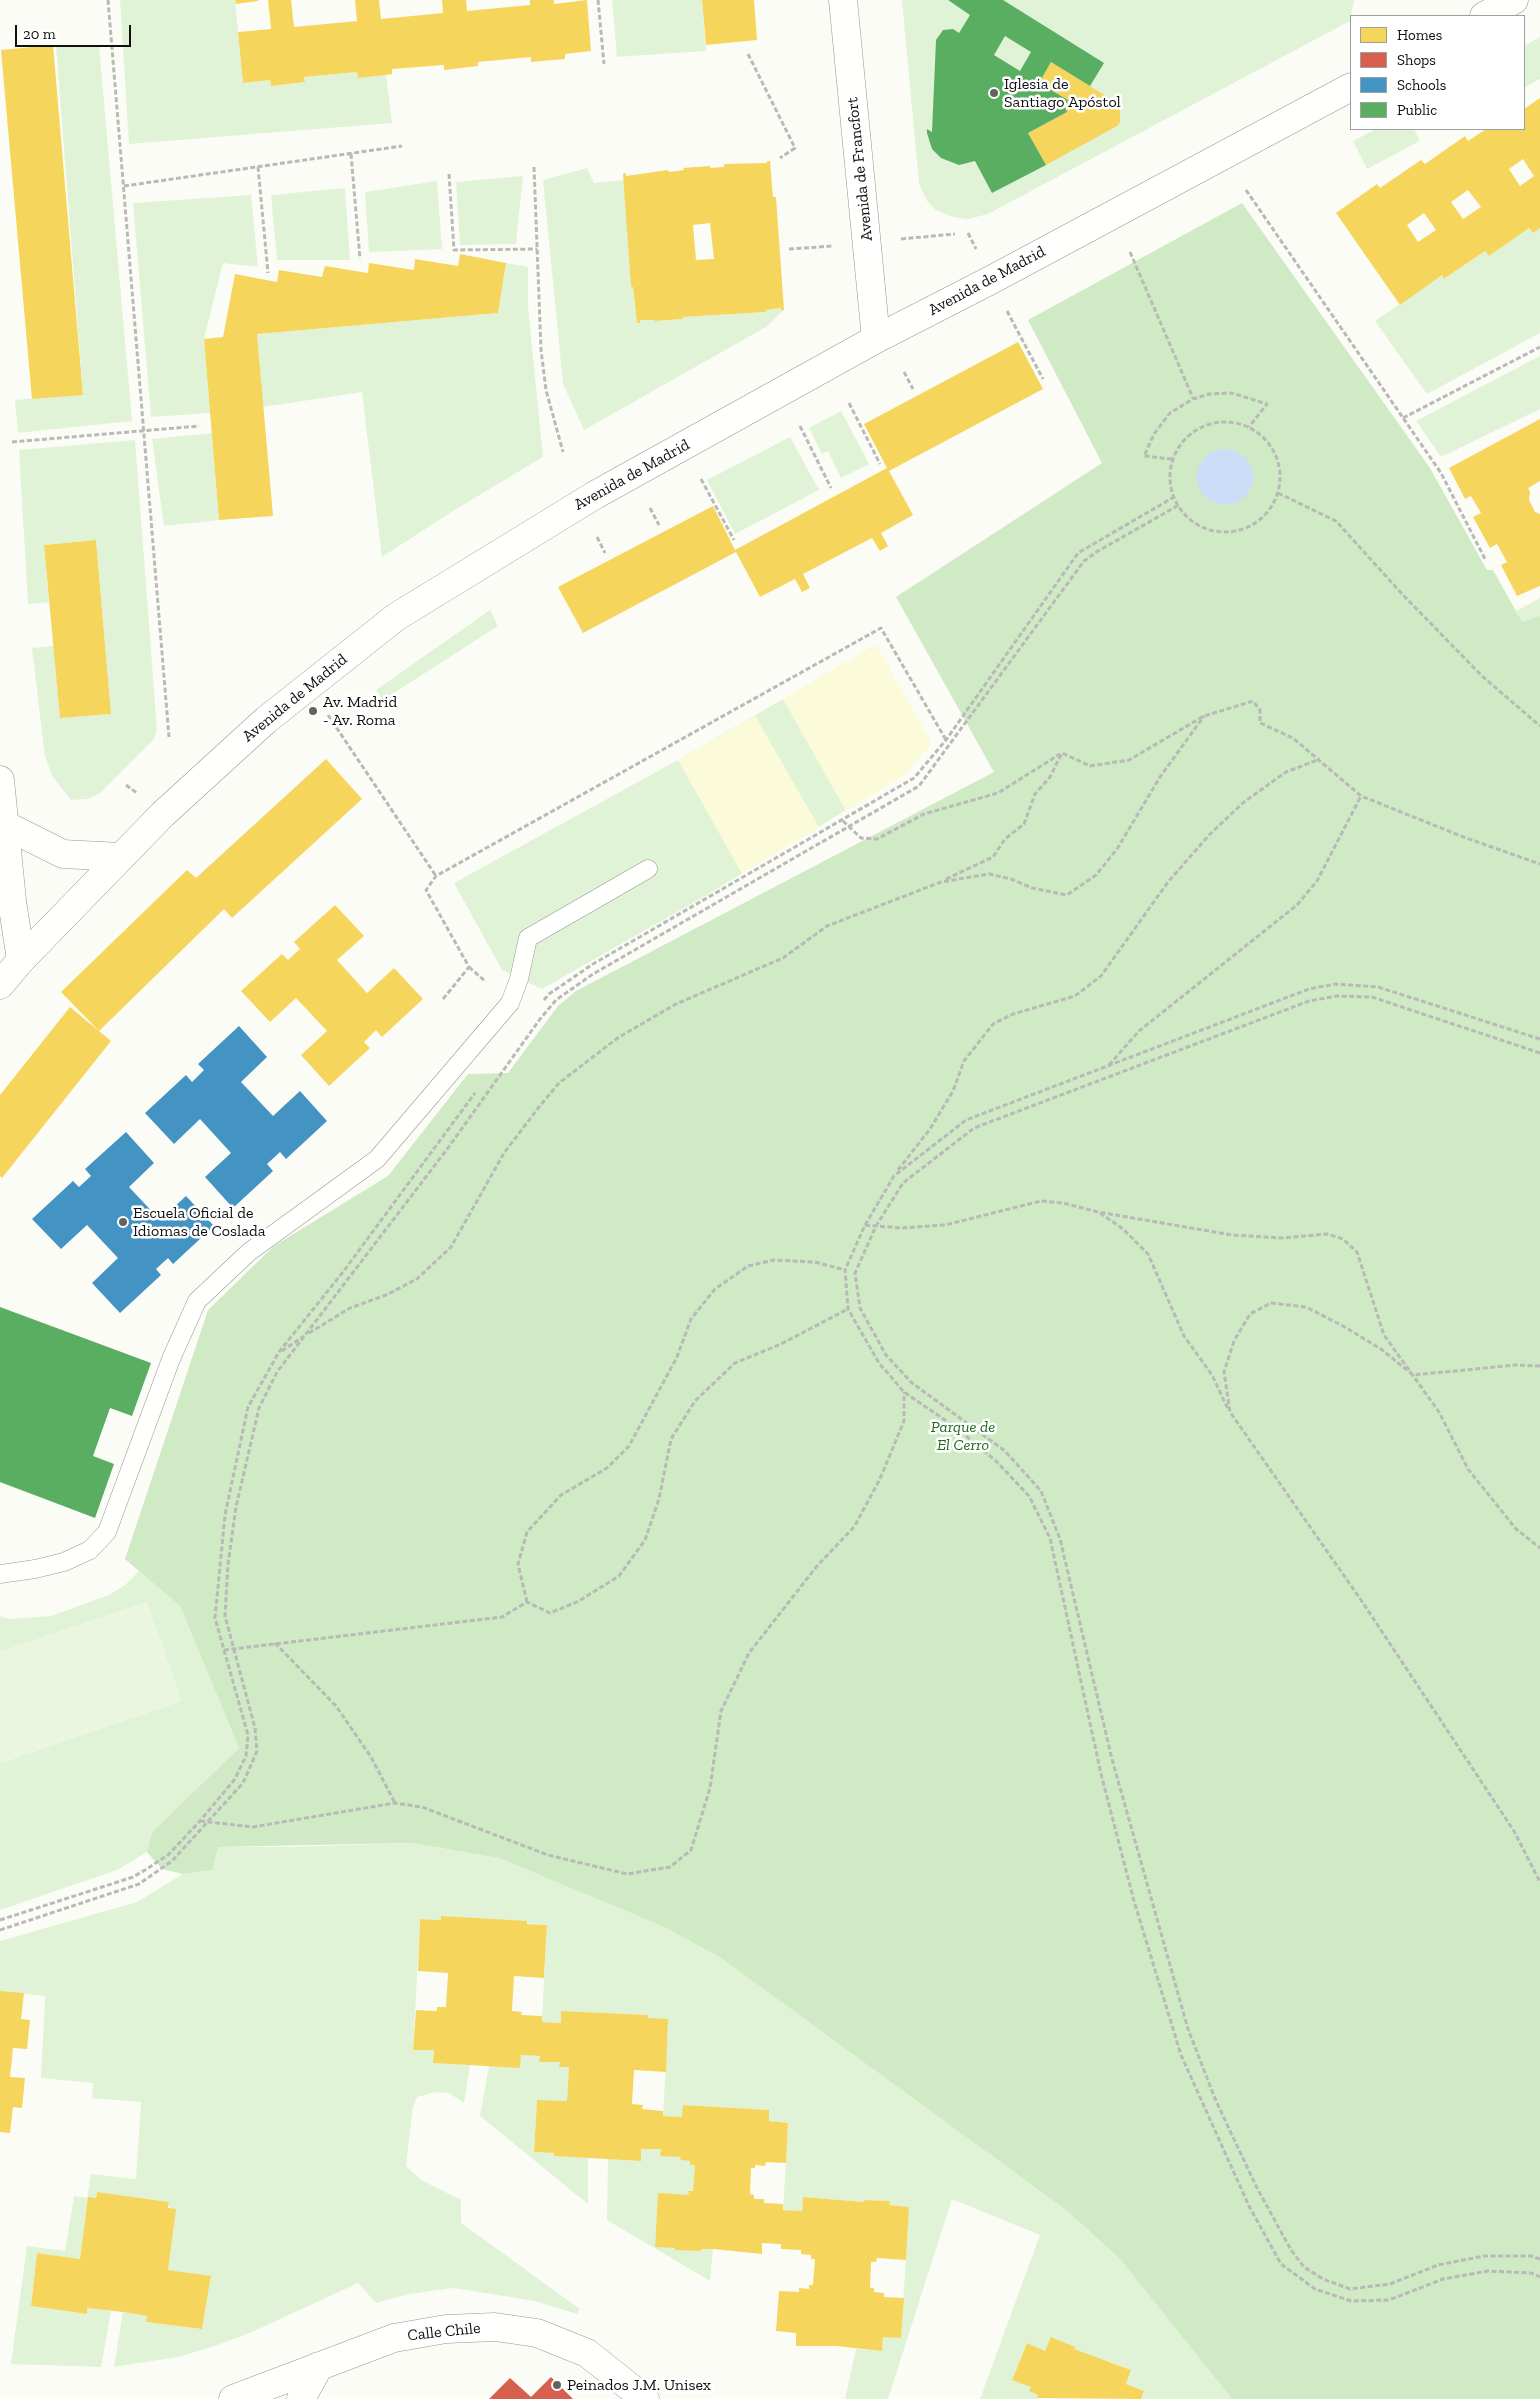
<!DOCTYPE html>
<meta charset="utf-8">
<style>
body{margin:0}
#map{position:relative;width:1540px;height:2399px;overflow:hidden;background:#fcfcf7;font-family:"Zilla Slab",serif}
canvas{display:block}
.legend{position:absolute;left:1350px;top:15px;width:175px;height:115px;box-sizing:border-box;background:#fff;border:1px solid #9f9f9f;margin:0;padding:6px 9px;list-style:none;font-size:15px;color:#101010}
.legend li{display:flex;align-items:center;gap:10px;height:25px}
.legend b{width:25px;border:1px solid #9f9f9f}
.scale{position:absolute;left:15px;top:25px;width:116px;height:22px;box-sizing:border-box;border:2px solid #101010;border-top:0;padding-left:6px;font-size:15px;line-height:18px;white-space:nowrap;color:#101010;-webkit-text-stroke:4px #fff;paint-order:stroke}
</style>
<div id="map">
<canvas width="1540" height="2399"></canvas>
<ul class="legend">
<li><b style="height:14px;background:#f6d55c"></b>Homes</li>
<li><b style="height:14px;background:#d6604d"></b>Shops</li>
<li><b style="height:14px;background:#4393c3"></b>Schools</li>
<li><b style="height:14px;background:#5aae61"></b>Public</li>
</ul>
<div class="scale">20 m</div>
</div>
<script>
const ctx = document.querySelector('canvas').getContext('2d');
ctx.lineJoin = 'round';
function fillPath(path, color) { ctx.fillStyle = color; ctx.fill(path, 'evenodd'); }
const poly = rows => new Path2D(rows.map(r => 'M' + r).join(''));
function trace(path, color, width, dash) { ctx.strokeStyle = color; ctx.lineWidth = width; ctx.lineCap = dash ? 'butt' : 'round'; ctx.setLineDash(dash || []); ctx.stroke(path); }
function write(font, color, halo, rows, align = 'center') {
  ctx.font = font + ' "Zilla Slab",serif'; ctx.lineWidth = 5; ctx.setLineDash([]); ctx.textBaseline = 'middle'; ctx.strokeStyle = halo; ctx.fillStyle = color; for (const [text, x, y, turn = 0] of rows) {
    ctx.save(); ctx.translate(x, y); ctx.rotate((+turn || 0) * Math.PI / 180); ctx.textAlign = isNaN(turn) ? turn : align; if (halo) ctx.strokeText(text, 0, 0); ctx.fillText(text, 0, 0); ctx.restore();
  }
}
fillPath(poly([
 [120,0,235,0,243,83,270,80,271,86,305,82,304,77,357,72,358,78,386,75,392,123,129,144],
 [612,0,702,0,706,51,617,57],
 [902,0,1354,0,1350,21,988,214,968,219,953,217,936,210,927,201,919,184],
 [1540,37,1540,79,1524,88,1524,46],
 [99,45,132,421,18,433,15,400,83,394,56,46],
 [1376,129,1414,129,1420,141,1367,169,1353,141],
 [587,168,594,183,624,180,631,286,633,287,637,323,640,320,654,320,655,321,682,319,682,317,766,312,766,310,781,308,784,310,766,327,584,430,563,384,543,180],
 [523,176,516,244,460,245,456,182],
 [437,181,442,249,369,252,365,192],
 [345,188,350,260,277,260,271,195],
 [251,195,258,267,223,263,204,339,210,413,151,417,133,203],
 [1529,228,1533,233,1540,228,1540,333,1427,394,1375,321,1442,275,1445,279,1485,251,1489,256],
 [506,263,528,267,528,306,543,457,453,511,382,557,362,392,263,407,257,334,498,313],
 [1540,356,1540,409,1441,457,1416,421],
 [841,411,869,464,841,478,828,451,822,454,809,428],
 [212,433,219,520,164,526,152,439],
 [790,437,819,490,735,534,707,480],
 [135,440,157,729,154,739,100,793,88,799,71,800,53,777,45,757,32,648,54,646,60,718,111,714,96,540,44,545,49,602,28,604,19,450],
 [1540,598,1540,616,1522,623,1516,611],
 [490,610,498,626,383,700,376,690],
 [876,645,931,743,907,773,700,899,542,989,502,970,454,883,678,760],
 [139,1571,180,1606,239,1748,152,1832,147,1852,117,1870,0,1910,0,1763,181,1701,147,1602,0,1652,0,1616,9,1619,51,1616,109,1595,125,1585],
 [412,1843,499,1858,664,1927,721,1958,1066,2210,1119,2258,1232,2399,1141,2399,1144,2391,1126,2384,1131,2370,1108,2361,1107,2363,1045,2351,1027,2343,1012,2379,1031,2387,1030,2391,1038,2395,1039,2399,980,2399,1040,2235,952,2199,888,2399,845,2399,856,2349,882,2351,883,2337,901,2337,909,2207,889,2205,889,2201,864,2200,864,2202,803,2197,802,2211,783,2210,788,2123,769,2121,769,2110,684,2105,682,2117,663,2116,668,2019,648,2018,648,2015,562,2011,561,2023,542,2022,547,1925,441,1916,441,1920,420,1919,413,2049,434,2050,433,2063,470,2065,464,2103,449,2093,436,2092,417,2097,413,2107,406,2166,421,2180,461,2200,461,2223,580,2309,577,2314,535,2301,453,2288,409,2294,376,2303,358,2283,252,2332,212,2347,178,2357,114,2367,123,2312,147,2316,146,2322,202,2329,211,2277,168,2270,169,2202,97,2192,96,2198,88,2197,80,2259,37,2253,31,2306,86,2314,87,2308,111,2311,101,2367,11,2364,27,2246,65,2251,74,2196,87,2198,91,2174,136,2179,141,2102,92,2098,93,2083,41,2078,45,1996,0,1991,0,1941,137,1902,183,1874,213,1870,218,1847,288,1847],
 [521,2055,540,2056,540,2062,560,2062,560,2067,569,2067,567,2101,537,2100,534,2152,554,2153,554,2156,588,2158,588,2204,480,2116,489,2066],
 [641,2149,661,2149,660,2155,681,2157,681,2160,690,2161,690,2165,695,2165,693,2191,689,2191,689,2195,658,2194,655,2246,701,2251,701,2249,713,2249,710,2281,607,2220,608,2159,640,2161]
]), '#e0f3d7');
fillPath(poly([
 [1242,203,1430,468,1487,570,1493,570,1522,622,1540,616,1540,2399,1232,2399,1119,2258,1066,2210,721,1958,664,1927,499,1858,412,1843,218,1847,213,1870,183,1874,162,1869,147,1852,152,1832,239,1748,180,1606,125,1559,208,1310,274,1246,388,1176,468,1074,508,1073,558,1006,576,991,994,772,896,597,1102,463,1028,320]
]), '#cfeac4');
fillPath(poly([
 [876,645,931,743,907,773,846,811,783,699],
 [755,716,819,827,742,874,678,760]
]), '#fbfbd9');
fillPath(poly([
 [147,1602,181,1701,0,1763,0,1652]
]), '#ebf6e0');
fillPath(poly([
 '1197 477a28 28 0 1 1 56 0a28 28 0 1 1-56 0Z'
]), '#ccdef7');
fillPath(poly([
 [235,0,258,0,258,1,236,4],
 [268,0,291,0,294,27,357,21,355,0,379,0,381,19,443,13,442,0,466,0,467,11,530,5,530,0,554,0,554,4,587,0,591,51,565,54,565,59,531,62,531,57,478,62,478,66,444,70,444,65,392,69,392,74,386,75,358,78,357,72,304,77,305,82,271,86,270,80,243,83,238,32,271,29],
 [702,0,754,0,757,40,706,45],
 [53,45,83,395,32,399,1,50],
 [1051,62,1114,101,1120,110,1120,122,1117,126,1046,165,1028,133,1067,112,1065,107,1068,100,1039,83],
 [1540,98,1540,228,1533,233,1529,228,1489,256,1485,251,1444,279,1442,275,1400,305,1336,213,1377,184,1380,188,1421,160,1425,164,1465,136,1468,141,1486,129,1524,129,1524,109],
 [1523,159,1534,176,1520,186,1509,169],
 [1468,190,1481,207,1463,219,1451,202],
 [1424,213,1436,230,1418,242,1407,225],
 [767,161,770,161,773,197,776,197,784,310,781,310,781,308,766,310,766,312,682,317,683,319,655,321,654,320,640,320,640,323,637,323,633,287,631,287,623,174,626,173,626,176,668,170,669,172,684,170,683,168,710,166,710,168,724,167,724,164,767,163],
 [710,223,714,259,696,260,693,225],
 [460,254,506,263,498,313,257,334,273,516,219,520,204,339,223,337,235,274,277,282,279,270,322,277,325,266,368,273,369,263,414,270,415,259,458,266],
 [1018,342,1043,389,889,471,913,515,881,533,888,546,880,551,872,538,803,574,810,588,802,592,795,579,760,597,736,552,583,633,558,587,713,506,735,550,835,496,887,468,864,424],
 [1540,419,1540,481,1528,488,1530,492,1529,500,1535,512,1540,514,1540,586,1517,596,1501,565,1507,562,1497,544,1490,548,1473,517,1481,513,1471,496,1465,499,1449,468],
 [96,540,111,714,60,718,44,545],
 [326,759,362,799,232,918,224,909,99,1031,61,992,187,870,196,878],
 [335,905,364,936,337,960,367,993,394,968,423,999,382,1037,376,1030,364,1042,370,1048,329,1086,301,1055,327,1031,296,998,270,1022,241,991,282,954,288,960,300,949,294,942],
 [70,1007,111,1041,2,1178,0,1176,0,1095],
 [441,1916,527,1921,527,1924,547,1925,544,1978,514,1976,512,2011,522,2012,521,2015,542,2016,542,2022,561,2023,561,2011,648,2015,648,2018,668,2019,666,2072,634,2070,632,2104,643,2105,642,2109,663,2111,663,2116,682,2117,683,2105,769,2110,769,2121,788,2123,786,2163,766,2162,765,2166,755,2165,755,2168,751,2168,750,2194,754,2195,754,2199,764,2199,764,2203,783,2204,783,2210,802,2211,803,2197,864,2202,864,2200,890,2201,889,2205,909,2207,906,2260,877,2258,876,2262,871,2262,870,2288,874,2288,874,2292,884,2293,884,2297,904,2298,901,2338,883,2337,882,2351,836,2346,796,2346,796,2333,776,2331,779,2291,799,2292,799,2288,809,2289,809,2285,813,2285,815,2259,811,2259,811,2255,801,2254,801,2250,781,2249,781,2244,762,2243,762,2254,713,2249,701,2249,701,2251,675,2250,675,2248,655,2247,658,2193,689,2195,688,2191,693,2191,695,2165,690,2165,690,2161,680,2160,681,2157,660,2156,661,2149,641,2149,641,2161,554,2156,554,2153,534,2152,537,2100,567,2101,569,2067,559,2067,560,2062,539,2062,540,2056,521,2055,520,2068,433,2063,434,2050,413,2050,416,2010,437,2011,437,2007,446,2007,448,1973,418,1971,420,1919,441,1920],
 [0,1991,24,1993,21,2019,30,2020,27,2049,13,2048,10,2077,25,2078,22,2108,13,2107,10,2133,0,2132],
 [97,2192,169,2202,168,2208,176,2209,168,2270,211,2276,202,2329,146,2322,147,2316,123,2312,87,2308,87,2314,31,2306,37,2253,80,2259,88,2197,96,2198],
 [1051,2337,1075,2347,1074,2349,1131,2370,1126,2384,1144,2391,1141,2399,1037,2398,1038,2395,1029,2391,1031,2387,1012,2380,1027,2343,1045,2351]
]), '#f6d55c');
fillPath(poly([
 [551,2377,573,2399,489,2399,510,2378,531,2397]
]), '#d6604d');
fillPath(poly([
 [239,1026,267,1057,241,1082,273,1116,300,1091,327,1121,286,1159,280,1152,267,1164,273,1171,233,1208,205,1177,231,1153,200,1119,174,1144,145,1113,186,1075,192,1082,204,1070,198,1064],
 [126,1132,154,1163,129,1187,160,1220,186,1196,214,1226,173,1264,168,1258,156,1269,161,1275,120,1313,92,1283,118,1258,87,1225,61,1249,32,1219,73,1181,79,1187,91,1176,85,1169]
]), '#4393c3');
fillPath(poly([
 [948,0,1003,0,1104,63,1090,86,1051,62,1039,83,1068,100,1065,107,1067,112,1028,133,1046,165,992,193,975,161,959,165,941,158,932,149,927,133,927,129,932,132,936,40,943,30,953,29,959,33,970,15],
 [1005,36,1031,52,1020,71,994,55],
 [0,1307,151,1363,132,1416,110,1408,93,1456,114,1464,95,1518,0,1482]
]), '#5aae61');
const lane = poly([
 [0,1574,35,1569,64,1562,90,1550,107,1532,171,1359,197,1301,249,1252,377,1159,510,1003,519,979,528,938,648,869]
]);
const street = poly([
 [843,0,876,339],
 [1484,16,1514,0],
 [0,780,12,901,21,960],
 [5,825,63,854,121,857],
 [0,985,21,960,163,814,266,720,396,617,595,495,876,339,991,280,1351,87],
 [233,2399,394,2338,446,2329,495,2327,537,2333,587,2353,645,2399],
 [301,2399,319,2366]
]);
trace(lane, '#969694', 19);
trace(street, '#969694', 29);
trace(poly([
 [108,0,169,737],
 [598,0,604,64],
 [748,54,795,148,780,158],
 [351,154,360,259],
 [258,167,268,273],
 [534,167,541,350,546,390,563,452],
 [449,174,454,250,537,249],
 [124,186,402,146],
 [1246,190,1441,473,1485,559],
 [968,233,976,249],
 [901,239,955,234],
 [789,249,833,246],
 [1130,252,1193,398],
 [1007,311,1043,379],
 [904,372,913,389],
 [849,403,880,464],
 [1403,418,1540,347],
 '1170 477a55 55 0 1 1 110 0a55 55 0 1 1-110 0Z',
 [800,426,831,488],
 [12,442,199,426],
 [1172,459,1144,456,1154,434,1170,413,1193,399,1209,394,1232,393,1267,404,1249,427],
 [701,479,734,540],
 [1278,493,1336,521,1403,595,1482,676,1540,726],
 [650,508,659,525],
 [597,537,605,553],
 [328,715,436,876],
 [126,785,137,793],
 [843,821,861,838,877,839,924,814,998,793,1060,754],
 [946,879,993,857,1005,839,1024,824,1035,794,1050,777,1062,753,1090,766,1129,760,1204,716,1253,701,1260,710,1260,723,1293,738,1361,796,1466,838,1540,864],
 [469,967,486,982],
 [443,999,469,967,426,890,436,876,881,628,946,740],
 [544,1000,549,994,593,964,914,778,946,740,1078,553,1174,497],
 [1540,1039,1378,987,1336,984,1309,989,966,1120,894,1176,865,1225,845,1270,848,1309,879,1363,904,1392,958,1429,997,1462,1029,1496,1050,1538,1101,1774,1134,1901,1181,2055,1249,2206,1281,2264,1315,2289,1351,2301,1389,2300,1443,2279,1488,2271,1531,2273,1540,2277],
 [1540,1053,1372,997,1337,996,1309,1001,974,1128,903,1183,876,1226,855,1273,860,1308,886,1355,912,1383,1005,1451,1041,1491,1060,1539,1112,1759,1188,2029,1216,2101,1257,2188,1291,2250,1304,2267,1323,2279,1350,2289,1390,2284,1438,2265,1484,2256,1531,2256,1540,2259],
 [1109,1065,1139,1031,1297,905,1317,881,1361,796],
 [898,1170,930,1129,953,1091,964,1061,993,1024,1013,1014,1075,996,1101,976,1168,882,1210,834,1244,802,1286,772,1320,759],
 [1100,1213,1123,1229,1148,1254,1184,1336,1212,1375,1228,1409],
 [865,1225,901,1228,945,1225,1041,1201,1063,1203,1098,1212,1232,1235,1282,1238,1327,1234,1343,1239,1357,1252,1384,1335,1439,1412,1468,1469,1516,1529,1540,1548],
 [309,1333,350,1308,386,1295,417,1279,451,1247,504,1153,539,1107,559,1083,619,1037,676,1004,783,958,827,926,941,882,989,874,1011,879,1032,888,1067,895,1096,875,1117,849,1160,777,1204,716],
 [282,1351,304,1336],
 [1540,1366,1516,1365,1413,1375,1381,1349,1343,1326,1306,1307,1271,1303,1250,1314,1234,1341,1224,1372,1230,1412,1361,1600,1514,1831,1540,1882],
 [527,1602,518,1564,527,1532,561,1495,607,1468,629,1446,677,1357,691,1319,715,1289,748,1266,774,1260,815,1262,845,1270],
 [275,1643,336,1706,371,1757,395,1803],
 [224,1650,502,1617,527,1602,550,1613,579,1601,619,1576,645,1540,659,1499,671,1439,695,1401,735,1363,781,1344,848,1309],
 [200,1821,253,1827,395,1803,422,1807,548,1855,627,1874,670,1867,691,1850,710,1788,721,1711,749,1653,817,1566,854,1527,879,1481,904,1421,904,1392],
 [0,1920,133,1877,145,1870,168,1855,200,1821,235,1779,246,1756,248,1735,215,1618,225,1515,248,1407,279,1352,343,1272,475,1093],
 [0,1930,139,1884,172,1861,243,1783,257,1751,255,1728,225,1616,228,1564,236,1507,259,1408,277,1372,448,1148,540,1019,556,1000,593,974,919,786,1084,561,1098,551,1179,505]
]), '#b9b9b8', 3, [5, 2.5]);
trace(lane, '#fffffe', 18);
trace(street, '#fffffe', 28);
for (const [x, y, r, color] of [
 [994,93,5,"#636361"],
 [313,711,5,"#636361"],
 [123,1222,5,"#636361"],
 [557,2385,5,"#636361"]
]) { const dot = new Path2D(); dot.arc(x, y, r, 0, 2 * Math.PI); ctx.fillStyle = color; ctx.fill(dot); trace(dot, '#fff', 2); }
write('16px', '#101010', '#fff', [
 ["Iglesia de",1004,84],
 ["Santiago Apóstol",1004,102],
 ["Av. Madrid",323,702],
 ["- Av. Roma",323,720],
 ["Escuela Oficial de",133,1213],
 ["Idiomas de Coslada",133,1231],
 ["Peinados J.M. Unisex",567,2385]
], 'left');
write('16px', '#101010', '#fff', [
 ["Avenida de Francfort",860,169,-96],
 ["Avenida de Madrid",987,281,-28],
 ["Avenida de Madrid",632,475,-29],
 ["Avenida de Madrid",295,698,-39],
 ["Calle Chile",444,2332,-6]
]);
write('italic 16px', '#1f6a20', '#fff', [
 ["Parque de",963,1427],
 ["El Cerro",963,1445]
]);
</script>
